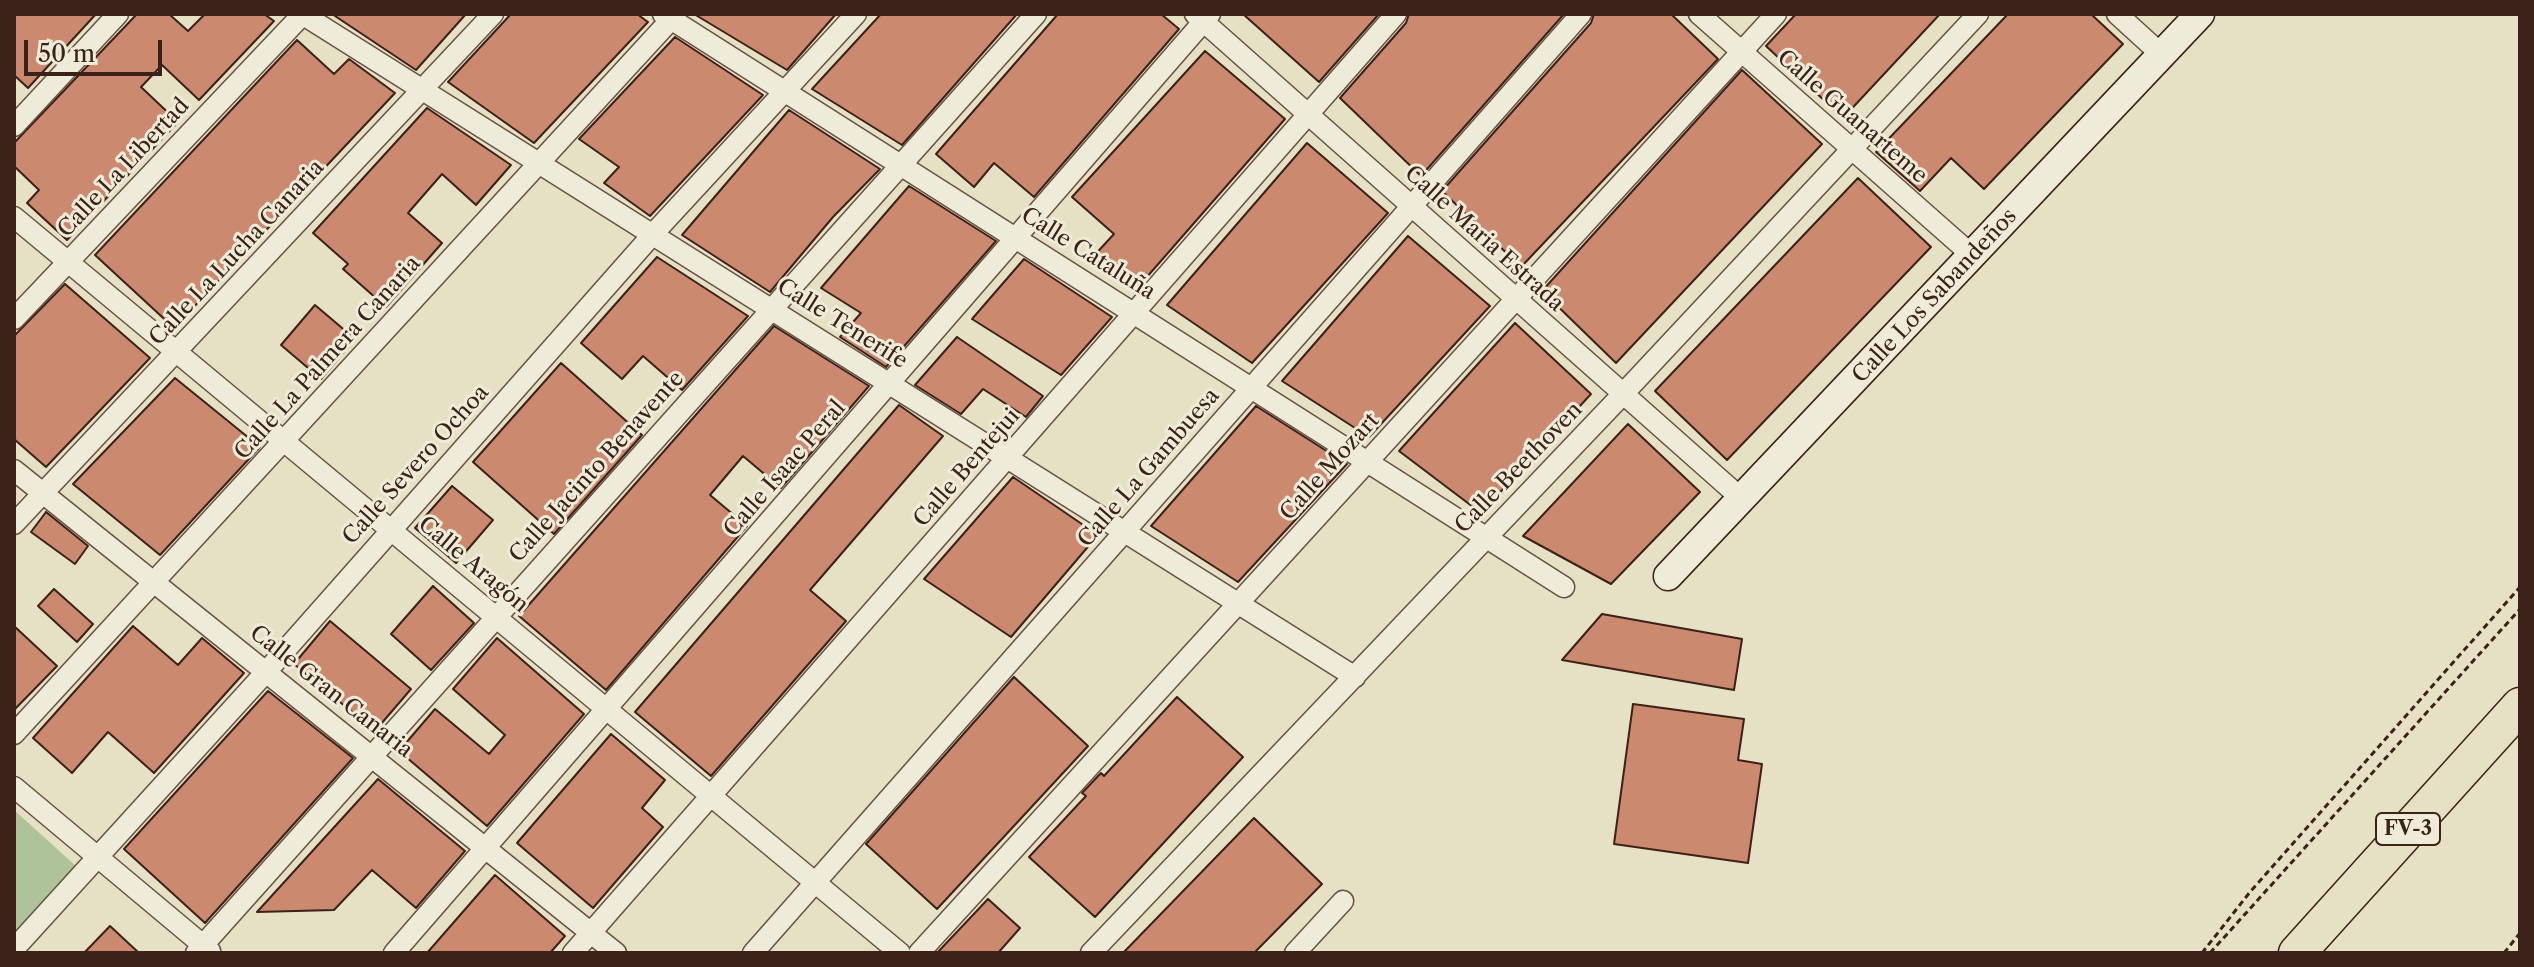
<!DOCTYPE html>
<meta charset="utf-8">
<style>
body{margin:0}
#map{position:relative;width:2534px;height:967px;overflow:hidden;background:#e6e0c5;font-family:"Libre Caslon Text",serif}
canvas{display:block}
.frame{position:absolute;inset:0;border:16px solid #3b2117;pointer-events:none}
.scale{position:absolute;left:24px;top:40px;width:138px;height:36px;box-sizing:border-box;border:4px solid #3b2117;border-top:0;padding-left:10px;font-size:24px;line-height:28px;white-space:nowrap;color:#3b2117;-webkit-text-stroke:6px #efebd9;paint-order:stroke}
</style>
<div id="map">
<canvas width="2534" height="967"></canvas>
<div class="frame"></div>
<div class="scale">50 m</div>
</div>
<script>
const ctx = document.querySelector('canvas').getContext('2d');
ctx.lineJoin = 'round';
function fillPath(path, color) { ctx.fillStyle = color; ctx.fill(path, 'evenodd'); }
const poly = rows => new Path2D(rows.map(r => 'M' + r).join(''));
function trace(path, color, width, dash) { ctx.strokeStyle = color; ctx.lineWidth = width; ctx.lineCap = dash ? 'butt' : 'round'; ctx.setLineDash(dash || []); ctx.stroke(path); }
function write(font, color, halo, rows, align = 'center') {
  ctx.font = font + ' "Libre Caslon Text",serif'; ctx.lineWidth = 6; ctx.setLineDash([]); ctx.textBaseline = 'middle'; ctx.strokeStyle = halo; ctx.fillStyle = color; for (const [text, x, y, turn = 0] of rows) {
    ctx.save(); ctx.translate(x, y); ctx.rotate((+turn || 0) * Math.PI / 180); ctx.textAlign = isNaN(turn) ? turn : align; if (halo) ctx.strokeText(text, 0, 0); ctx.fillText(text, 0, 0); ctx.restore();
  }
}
fillPath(poly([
 [14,810,77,867,14,933]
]), '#afc39a');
const building = poly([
 [14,14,96,14,28,88,14,75,14,14],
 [137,14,169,14,188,31,205,14,264,14,274,21,199,100,162,65,141,87,178,122,67,240,27,203,39,190,14,166,14,143,137,14],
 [332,14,466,14,416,70,332,14],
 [511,14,637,14,648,22,534,143,448,82,511,14],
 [694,14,836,14,787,70,694,14],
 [881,14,1017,14,902,145,812,89,881,14],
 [1058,14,1161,14,1179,29,1034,197,994,163,974,187,936,154,1058,14],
 [1243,14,1379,14,1319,82,1243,14],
 [1409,14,1564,14,1421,176,1340,98,1406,23,1409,14],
 [1594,14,1671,14,1718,59,1521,267,1442,191,1591,23,1594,14],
 [1796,14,1940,14,1843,118,1766,46,1796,14],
 [2008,14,2091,14,2123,44,1984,189,1951,158,1920,191,1876,152,2008,14],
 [675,37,763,95,650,216,604,183,619,167,579,139,675,37],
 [297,40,334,74,349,59,395,93,174,328,95,255,297,40],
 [1205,51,1285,119,1139,286,1090,260,1114,234,1072,197,1205,51],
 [1742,70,1822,144,1616,363,1542,291,1742,70],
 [427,108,511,165,476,205,442,174,408,213,442,243,386,307,343,269,348,264,313,233,427,108],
 [789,110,880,169,833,217,770,292,682,235,789,110],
 [1307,143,1388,213,1252,363,1167,305,1307,143],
 [1858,178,1931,247,1727,460,1655,391,1858,178],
 [909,186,996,241,886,367,840,337,861,313,821,288,909,186],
 [1408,236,1490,306,1369,437,1282,381,1408,236],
 [657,257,748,316,682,390,643,356,622,379,581,343,657,257],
 [1024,259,1112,317,1061,375,972,319,1024,259],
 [65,284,150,358,46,467,14,439,14,336,65,284],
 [315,305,355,339,321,379,281,345,315,305],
 [1515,323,1591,394,1481,513,1399,451,1515,323],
 [774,326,869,386,781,488,743,456,710,495,747,526,606,690,519,616,774,326],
 [957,337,1043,396,1026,417,983,389,961,414,915,385,957,337],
 [561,363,642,435,554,534,473,462,561,363],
 [175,378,260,447,160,555,73,484,175,378],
 [899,405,943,436,810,590,846,621,711,776,635,712,899,405],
 [1256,406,1347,464,1238,582,1151,526,1256,406],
 [1628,424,1700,492,1611,584,1523,536,1628,424],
 [1013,477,1098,535,1011,637,924,579,1013,477],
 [452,486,493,520,456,563,415,528,452,486],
 [46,512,88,546,75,564,31,532,46,512],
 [433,586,474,623,431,670,391,634,433,586],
 [54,589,93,624,77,642,38,606,54,589],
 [1602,614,1742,639,1734,690,1562,660,1602,614],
 [330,621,411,689,375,731,294,664,330,621],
 [14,626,57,666,14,710,14,626],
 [133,626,178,665,202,638,244,673,154,773,108,732,72,773,33,738,133,626],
 [497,638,584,714,487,826,399,751,435,709,489,754,505,735,453,689,497,638],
 [1014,677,1088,746,937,909,866,844,1014,677],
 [268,691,353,758,205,923,124,849,268,691],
 [1177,697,1243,757,1095,917,1029,857,1086,796,1082,793,1101,773,1104,776,1177,697],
 [1633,704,1744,719,1738,760,1762,764,1748,863,1614,844,1633,704],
 [611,734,665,780,642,808,663,827,593,908,517,843,611,734],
 [378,779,465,851,416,908,372,870,334,910,257,912,378,779],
 [1254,818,1322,884,1254,953,1123,953,1254,818],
 [495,875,565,936,550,953,427,953,495,875],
 [988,899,1020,928,998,953,937,953,988,899],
 [110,926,139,953,84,953,110,926]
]);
fillPath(building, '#cb8970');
trace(building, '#3b2117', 2);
const street = poly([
 [302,14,1355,677],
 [663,14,1564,587],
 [1195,14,1742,499],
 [1699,14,1973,256],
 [2117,14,2162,55],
 [14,126,118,14],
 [14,217,900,953],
 [14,319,303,14],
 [14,470,616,953],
 [14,524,493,14],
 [14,734,676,14],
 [14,787,210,951],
 [14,949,266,672,653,234,856,14],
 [196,953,1036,14],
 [394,953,1210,14],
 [573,953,1396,14],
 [753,953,1581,14],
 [919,953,1776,14],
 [1091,953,1622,395,1978,14],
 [1295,953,1343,901]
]);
const secondary = poly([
 [1668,576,2200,14]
]);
const highway = poly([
 [2297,953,2520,706]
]);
trace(street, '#665142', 23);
trace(secondary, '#3b2117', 31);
trace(highway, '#3b2117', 39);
trace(poly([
 [2202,953,2250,892,2520,587],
 [2210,953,2520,609],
 [2504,953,2520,933]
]), '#3b2117', 3, [6, 4]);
trace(street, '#efebd9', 20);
trace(secondary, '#efebd9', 28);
trace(highway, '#e6e0c5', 36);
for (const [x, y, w] of [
 [2408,829,64]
]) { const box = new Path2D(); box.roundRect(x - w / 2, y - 16, w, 32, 6); ctx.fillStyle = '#efebd9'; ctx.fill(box); trace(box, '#3b2117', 2); }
write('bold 20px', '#3b2117', null, [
 ["FV-3",2408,829]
]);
write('22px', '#3b2117', '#efebd9', [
 ["Calle Guanarteme",1852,117,41],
 ["Calle La Libertad",124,168,-47],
 ["Calle Maria Estrada",1484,239,42],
 ["Calle La Lucha Canaria",237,253,-47],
 ["Calle Cataluña",1088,254,32],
 ["Calle Los Sabandeños",1935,296,-47],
 ["Calle Tenerife",842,324,32],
 ["Calle La Palmera Canaria",328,358,-48],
 ["Calle Severo Ochoa",416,465,-48],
 ["Calle Jacinto Benavente",597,467,-48],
 ["Calle Mozart",1330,467,-48],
 ["Calle Bentejui",967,468,-49],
 ["Calle La Gambuesa",1149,468,-49],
 ["Calle Beethoven",1519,468,-46],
 ["Calle Isaac Peral",785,469,-49],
 ["Calle Aragón",473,565,40],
 ["Calle Gran Canaria",331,692,38]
]);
</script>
